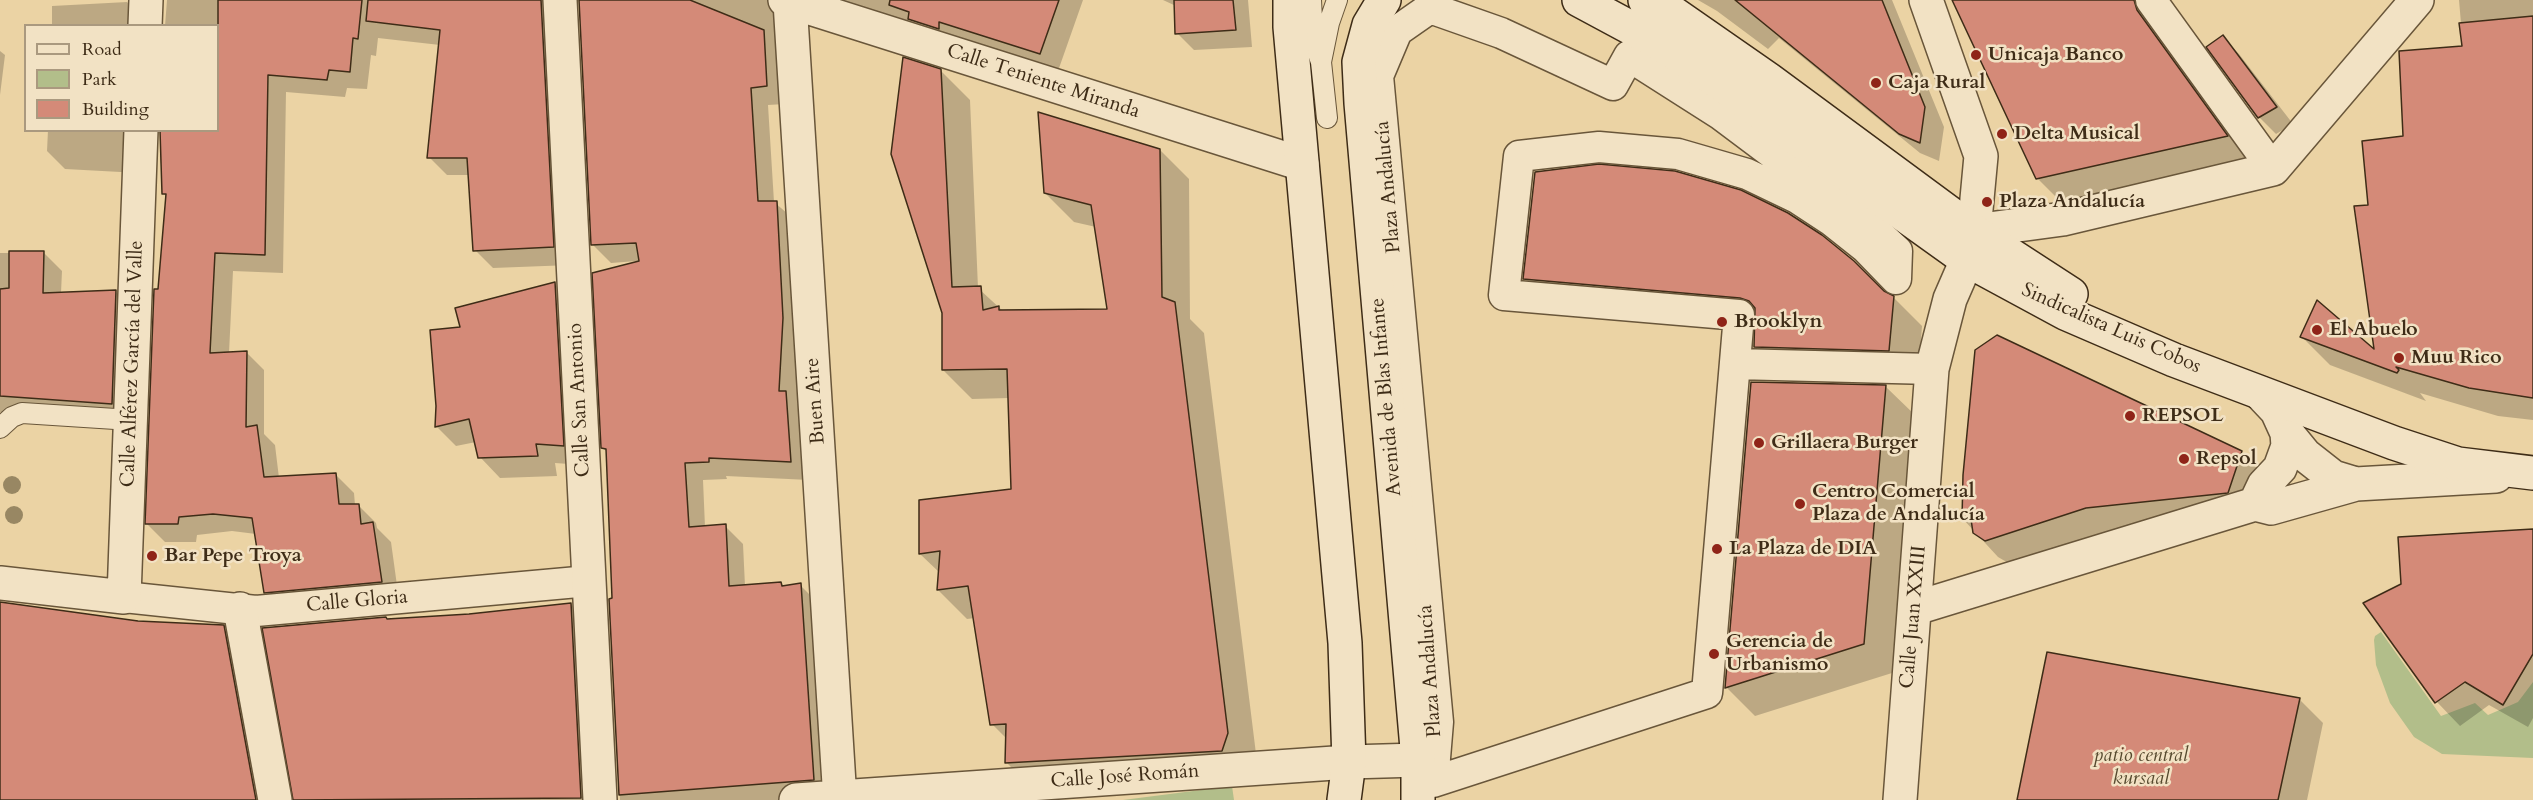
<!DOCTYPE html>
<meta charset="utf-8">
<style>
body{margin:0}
#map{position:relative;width:2533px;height:800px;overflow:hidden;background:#ebd3a4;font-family:Cardo,serif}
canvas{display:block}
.legend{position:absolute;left:24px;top:24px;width:195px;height:108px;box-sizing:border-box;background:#f2e2c4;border:2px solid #aa997f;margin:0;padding:8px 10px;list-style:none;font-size:18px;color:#3e2c17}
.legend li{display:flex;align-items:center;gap:12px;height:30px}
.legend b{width:30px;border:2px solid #aa997f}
</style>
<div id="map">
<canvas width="2533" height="800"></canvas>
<ul class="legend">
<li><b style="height:8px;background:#f2e2c4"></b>Road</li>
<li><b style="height:16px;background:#b2be8a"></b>Park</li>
<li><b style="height:16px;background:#d48a78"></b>Building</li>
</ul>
</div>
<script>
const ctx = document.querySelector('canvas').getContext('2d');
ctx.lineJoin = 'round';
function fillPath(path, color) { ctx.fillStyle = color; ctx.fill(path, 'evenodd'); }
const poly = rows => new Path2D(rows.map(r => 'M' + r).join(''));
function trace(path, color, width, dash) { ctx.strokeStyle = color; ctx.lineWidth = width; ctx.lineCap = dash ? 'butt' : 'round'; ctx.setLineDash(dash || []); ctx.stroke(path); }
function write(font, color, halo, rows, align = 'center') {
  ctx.font = font + ' Cardo,serif'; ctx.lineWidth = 5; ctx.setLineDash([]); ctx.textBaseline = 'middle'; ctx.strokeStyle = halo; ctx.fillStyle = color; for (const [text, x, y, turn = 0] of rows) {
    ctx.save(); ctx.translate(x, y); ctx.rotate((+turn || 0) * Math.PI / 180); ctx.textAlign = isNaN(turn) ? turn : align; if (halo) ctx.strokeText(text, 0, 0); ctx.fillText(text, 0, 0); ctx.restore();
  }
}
fillPath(poly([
 [2381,632,2441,716,2475,703,2488,715,2518,702,2533,682,2533,758,2442,754,2414,737,2390,703,2376,665,2374,640,2375,636],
 [1232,786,1234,800,1123,800]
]), '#b2be8a');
fillPath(poly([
 [167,0,574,0,571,265,493,268,475,250,470,175,447,175,429,157,440,45,378,38,376,56,371,55,367,89,347,88,345,97,286,92,283,273,233,271,229,353,246,352,264,370,264,434,275,445,279,478,336,475,354,493,355,505,358,505,376,523,377,528,391,542,399,600,284,610,266,592,256,534,232,531,197,535,196,542,165,542,147,524,159,290,167,197,164,194,160,157,161,130,218,130,218,26,165,26],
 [580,0,778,0,785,104,768,105,774,202,795,220,801,337,797,403,804,410,809,480,726,476,727,479,703,480,705,527,725,526,743,544,745,586,781,583,784,587,800,585,818,603,831,798,816,800,620,800,610,600,613,600,608,453,603,448,637,261,611,263,593,245],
 [830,0,1083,0,1058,71],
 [1163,0,1248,0,1252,47,1194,50,1177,33,1176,6],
 [1698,0,1892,0,1944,127,1939,161,1920,153,1779,38,1768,49,1717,11],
 [1954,0,2148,0,2255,164,2066,207,2037,178],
 [2459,0,2533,0,2533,420,2498,416,2420,393,2426,401,2330,365,2302,337,2376,352,2370,206,2405,137,2463,47],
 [127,2,145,21,144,26,52,26,52,6],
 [2222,37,2239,54,2293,124,2276,134,2259,117],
 [0,51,5,55,0,95],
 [941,71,970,100,978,288,1004,312,1108,311,1096,227,1074,222,1045,193,1160,150,1189,179,1190,319,1204,333,1257,762,1035,791,1006,762,1007,739,992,724,975,618,967,619,938,590,940,573,920,554,1013,490,1009,398,972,399,943,370],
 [48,130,153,130,139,173,65,169,47,151],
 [0,253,44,253,62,271,61,293,116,292,134,310,130,421,0,412],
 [1525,279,1884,293,1893,297,1922,326,1918,379,1784,375,1755,347,1756,325,1553,308],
 [555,284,575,304,583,465,555,463,557,476,500,478,480,457,476,442,456,446,436,426,462,329],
 [1886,387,1915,415,1892,673,1755,716,1726,687],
 [2241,453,2265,476,2246,518,2110,531,2010,564,1998,557,1963,519],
 [2533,546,2533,718,2528,727,2489,705,2460,726,2437,702,2365,603],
 [0,603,138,622,223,626,241,645,270,800,0,800],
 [571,604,589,622,598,800,295,800,388,620,470,615],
 [2299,699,2323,723,2307,800,2019,800]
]), '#0003');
const building = poly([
 [218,0,362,0,358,39,353,38,350,72,329,70,327,80,268,75,265,255,215,253,210,353,247,351,246,427,257,425,264,477,336,473,339,504,359,504,361,524,373,522,382,582,264,593,252,518,213,514,179,517,178,524,145,524,154,289,158,289,166,194,162,194,160,130,218,130,218,0],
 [368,0,541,0,554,247,473,251,467,158,427,158,440,30,366,21,368,0],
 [579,0,690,0,764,30,767,86,751,88,758,201,777,201,783,318,779,391,786,391,791,462,709,458,709,462,685,463,689,527,726,524,729,586,781,582,782,586,801,583,814,780,619,795,609,599,612,598,606,449,601,448,592,273,639,261,636,243,591,245,579,0],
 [890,0,1059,0,1040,54,939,22,939,29,908,19,909,12,889,5,890,0],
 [1174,0,1233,0,1236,30,1175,34,1174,0],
 [1735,0,1882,0,1925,107,1920,143,1899,134,1735,0],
 [1952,0,2134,0,2137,10,2228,136,2036,179,1952,0],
 [2533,16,2533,398,2469,388,2396,367,2399,370,2397,373,2300,337,2317,300,2374,349,2354,206,2368,205,2362,141,2403,136,2399,51,2462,46,2459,23,2533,16],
 [2223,35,2277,107,2258,118,2206,47,2223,35],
 [903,57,941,69,952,287,981,286,983,310,999,306,999,310,1107,309,1091,205,1044,193,1038,112,1160,149,1162,297,1175,302,1228,733,1222,751,1005,763,1006,724,990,725,968,586,937,590,940,551,919,554,919,500,1011,489,1007,369,942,370,942,313,891,154,903,57],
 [1599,164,1675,171,1741,190,1788,213,1822,235,1854,261,1884,291,1894,296,1889,351,1754,347,1755,308,1749,301,1740,298,1523,279,1535,172,1599,164],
 [9,251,44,251,43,293,116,290,112,404,0,396,0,289,9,288,9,251],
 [555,282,564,446,536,444,538,456,478,458,469,419,435,427,436,406,430,330,460,327,455,308,555,282],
 [1997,335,2242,451,2228,493,2086,508,1985,541,1973,533,1971,519,1962,519,1963,475,1975,350,1997,335],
 [1751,382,1886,385,1864,644,1725,688,1751,382],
 [2533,529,2533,654,2503,705,2465,682,2435,703,2363,603,2401,584,2398,537,2533,529],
 [0,602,138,621,224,625,256,800,0,800,0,602],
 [571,603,581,798,293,800,262,628,386,617,387,619,469,614,571,603],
 [2047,652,2300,698,2278,800,2017,800,2047,652]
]);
fillPath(building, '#d48a78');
trace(building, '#3e2c17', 1.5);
const service = poly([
 [1311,0,1313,39,1321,62,1327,118],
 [1321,62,1329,23,1337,0],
 [0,428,12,417,22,413,131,420]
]);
const pedestrian = poly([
 [2151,0,2273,169],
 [1430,8,1501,33,1613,85,1629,56,1720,114,1872,228,1897,251,1896,279,1866,248,1832,221,1797,198,1747,174,1678,154,1599,147,1519,156,1504,295,1739,315,1707,693,1433,782,1438,722,1378,76,1397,31,1430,8],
 [1735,364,1932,369],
 [124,597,256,611,589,581]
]);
const minor = poly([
 [560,0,600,800],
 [785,0,1302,164],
 [790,2,840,800],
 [145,26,146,0],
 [1974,231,2063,219,2273,169,2417,0],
 [2287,433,2305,455,2333,477,2356,484],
 [2255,504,2264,485,2280,468,2288,446,2287,433,2277,411,2260,393],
 [0,583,124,597,141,130],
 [1916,608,2255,504,2271,508,2356,484,2496,476],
 [240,609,275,800],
 [796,800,1349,762,1418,760],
 [1900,800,1932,369,1950,299,1967,260]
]);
const tertiary = poly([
 [1926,0,1981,156,1974,231,1968,256]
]);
const secondary = poly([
 [1290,0,1290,27,1345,643,1349,762,1344,800],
 [1384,0,1369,25,1359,62,1361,103,1418,760,1418,800],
 [1579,0,1659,43,1703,71,1967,260,2065,313,2174,360,2394,443,2458,464,2533,473],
 [1645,0,1673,13,1768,79,1974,231,2071,294]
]);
trace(service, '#69563a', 22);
trace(pedestrian, '#69563a', 33);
trace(minor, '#69563a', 36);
trace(tertiary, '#69563a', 36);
trace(secondary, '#3e2c17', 36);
trace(service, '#f2e2c4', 20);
trace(pedestrian, '#f2e2c4', 30);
trace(minor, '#f2e2c4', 33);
trace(tertiary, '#f2e2c4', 33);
trace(secondary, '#f2e2c4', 33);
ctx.fillStyle = '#988763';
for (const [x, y] of [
 [12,485],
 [14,515]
]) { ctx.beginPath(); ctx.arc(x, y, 9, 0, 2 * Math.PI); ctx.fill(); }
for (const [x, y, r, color] of [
 [1976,55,6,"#8f2418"],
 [1876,83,6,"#8f2418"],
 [2002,134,6,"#8f2418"],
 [1987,202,6,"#8f2418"],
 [1722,322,6,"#8f2418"],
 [2317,330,6,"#8f2418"],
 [2399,358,6,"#8f2418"],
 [2130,416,6,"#8f2418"],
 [1759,443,6,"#8f2418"],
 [2184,459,6,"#8f2418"],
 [1800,504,6,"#8f2418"],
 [1717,549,6,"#8f2418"],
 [152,556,6,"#8f2418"],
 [1714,654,6,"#8f2418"]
]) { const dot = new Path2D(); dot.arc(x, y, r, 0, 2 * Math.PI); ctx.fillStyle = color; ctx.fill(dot); trace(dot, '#f2e2c4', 2); }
write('bold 20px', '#3e2c17', '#f2e2c4', [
 ["Unicaja Banco",1988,55],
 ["Caja Rural",1888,83],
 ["Delta Musical",2014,134],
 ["Plaza Andalucía",1999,202],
 ["Brooklyn",1734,322],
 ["El Abuelo",2329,330],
 ["Muu Rico",2411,358],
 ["REPSOL",2142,416],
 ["Grillaera Burger",1771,443],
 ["Repsol",2196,459],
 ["Centro Comercial",1812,492],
 ["Plaza de Andalucía",1812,515],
 ["La Plaza de DIA",1729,549],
 ["Bar Pepe Troya",164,556],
 ["Gerencia de",1726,642],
 ["Urbanismo",1726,665]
], 'left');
write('20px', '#3e2c17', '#f2e2c4', [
 ["Calle Teniente Miranda",1043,82,18],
 ["Plaza Andalucía",1389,187,-95],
 ["Sindicalista Luis Cobos",2111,329,24],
 ["Calle Alférez García del Valle",133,364,-88],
 ["Avenida de Blas Infante",1387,397,-95],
 ["Calle San Antonio",580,400,-93],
 ["Buen Aire",816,401,-94],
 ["Calle Gloria",357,602,-5],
 ["Calle Juan XXIII",1914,617,-85],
 ["Plaza Andalucía",1431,671,-94],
 ["Calle José Román",1125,777,-4]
]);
write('italic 20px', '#55492e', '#f2e2c4', [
 ["patio central",2141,756],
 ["kursaal",2141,779]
]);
</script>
